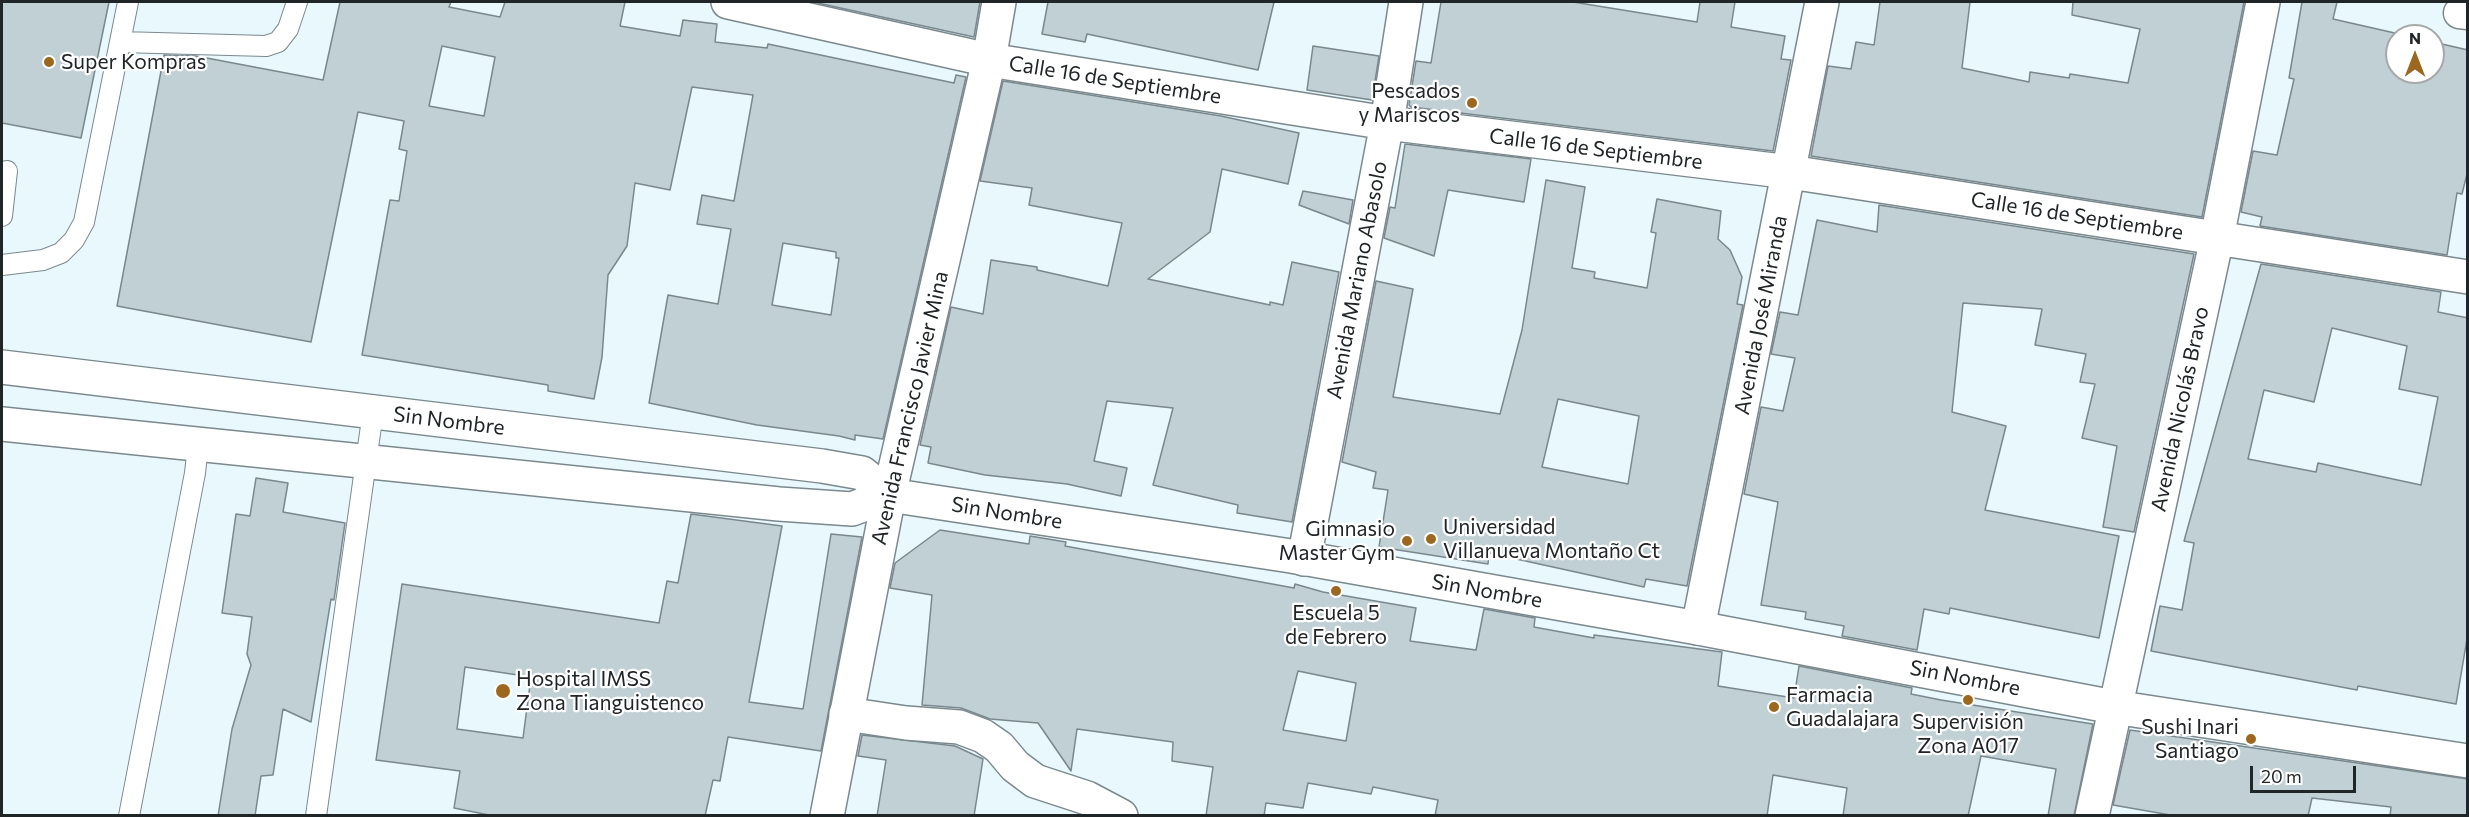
<!DOCTYPE html>
<meta charset="utf-8">
<style>
body{margin:0}
#map{position:relative;width:2469px;height:817px;overflow:hidden;background:#e8f8fd;font-family:Commissioner,sans-serif}
canvas{display:block}
.frame{position:absolute;inset:0;border:3px solid #202527;pointer-events:none}
.north{position:absolute;left:2385px;top:24px;width:60px;height:60px;box-sizing:border-box;background:#fff;border:2px solid #a6a8a9;border-radius:50%;rotate:0deg;font-size:16px;font-weight:700;line-height:24px;text-align:center;color:#202527}
.north::after{content:'';display:block;margin:auto;width:21px;height:27px;background:#9c681f;clip-path:polygon(50% 0,100% 100%,50% 72%,0 100%)}
.scale{position:absolute;left:2250px;top:766px;width:106px;height:27px;box-sizing:border-box;border:3px solid #202527;border-top:0;padding-left:8px;font-size:18px;line-height:21px;white-space:nowrap;color:#202527;-webkit-text-stroke:4px #fff;paint-order:stroke}
</style>
<div id="map">
<canvas width="2469" height="817"></canvas>
<div class="frame"></div>
<div class="north">N</div>
<div class="scale">20 m</div>
</div>
<script>
const ctx = document.querySelector('canvas').getContext('2d');
ctx.lineJoin = 'round';
function fillPath(path, color) { ctx.fillStyle = color; ctx.fill(path, 'evenodd'); }
const poly = rows => new Path2D(rows.map(r => 'M' + r).join(''));
function trace(path, color, width, dash) { ctx.strokeStyle = color; ctx.lineWidth = width; ctx.lineCap = dash ? 'butt' : 'round'; ctx.setLineDash(dash || []); ctx.stroke(path); }
function write(font, color, halo, rows, align = 'center') {
  ctx.font = font + ' Commissioner,sans-serif'; ctx.lineWidth = 4.5; ctx.setLineDash([]); ctx.textBaseline = 'middle'; ctx.strokeStyle = halo; ctx.fillStyle = color; for (const [text, x, y, turn = 0] of rows) {
    ctx.save(); ctx.translate(x, y); ctx.rotate((+turn || 0) * Math.PI / 180); ctx.textAlign = isNaN(turn) ? turn : align; if (halo) ctx.strokeText(text, 0, 0); ctx.fillText(text, 0, 0); ctx.restore();
  }
}
const building = poly([
 [2,2,109,2,81,138,2,123,2,2],
 [340,2,451,2,449,7,500,17,505,2,625,2,620,26,680,36,683,20,717,24,715,42,767,48,768,44,954,83,956,75,966,77,883,439,855,435,855,440,839,436,757,425,649,403,668,295,718,304,731,229,697,224,702,195,734,201,753,95,692,87,670,190,635,183,627,246,608,275,602,357,594,399,548,391,548,385,362,355,390,200,399,201,407,151,399,149,404,121,358,112,311,342,117,306,164,55,196,56,323,80,340,2],
 [442,46,495,57,484,116,429,106,442,46],
 [783,243,836,252,836,258,839,258,831,315,772,305,783,243],
 [813,2,980,2,974,37,813,2],
 [1048,2,1274,2,1258,70,1087,34,1085,42,1042,34,1048,2],
 [1441,2,1573,2,1697,22,1700,2,1735,2,1731,27,1785,36,1781,59,1791,60,1773,151,1411,107,1409,105,1416,61,1431,63,1441,2],
 [1880,2,1970,2,1962,68,2029,82,2030,72,2069,78,2070,74,2128,83,2140,29,2072,15,2073,2,2244,2,2202,217,1811,156,1828,66,1851,69,1856,42,1874,45,1880,2],
 [2302,2,2337,2,2333,19,2408,36,2397,36,2397,72,2433,72,2433,42,2468,50,2468,170,2462,194,2457,193,2447,255,2260,226,2262,217,2241,212,2253,151,2277,155,2294,79,2289,78,2302,2],
 [1313,46,1379,56,1372,100,1307,90,1313,46],
 [1003,81,1221,116,1299,133,1288,184,1222,169,1210,232,1148,279,1270,305,1270,302,1283,305,1292,262,1339,272,1292,522,1237,513,1238,505,1153,485,1173,408,1107,401,1094,461,1127,468,1121,496,1067,484,985,475,928,463,931,447,920,445,951,307,983,314,991,260,1037,267,1037,270,1108,286,1122,223,1029,205,1032,188,980,181,1003,81],
 [1405,144,1531,159,1524,202,1448,190,1434,256,1384,238,1390,207,1395,208,1405,144],
 [1546,180,1585,187,1572,268,1595,272,1594,278,1647,288,1656,233,1651,232,1657,199,1721,211,1718,239,1730,250,1742,277,1737,304,1743,305,1687,586,1646,579,1644,587,1489,553,1488,564,1379,547,1388,490,1373,488,1376,472,1342,462,1376,281,1413,289,1393,397,1500,414,1522,330,1546,180],
 [1558,399,1639,416,1628,484,1542,467,1558,399],
 [1303,191,1353,200,1349,224,1299,205,1303,191],
 [1879,205,2194,254,2134,532,2103,527,2117,446,2082,438,2095,384,2080,382,2086,354,2035,345,2042,309,1963,303,1952,412,2006,426,1985,510,2119,536,2099,638,1950,608,1949,614,1924,609,1917,650,1842,636,1844,626,1805,619,1806,612,1761,605,1778,502,1744,494,1761,407,1783,411,1795,358,1771,354,1780,312,1798,315,1817,220,1877,232,1879,205],
 [2261,264,2441,292,2438,312,2468,318,2468,633,2456,704,2358,686,2357,690,2151,651,2160,606,2182,610,2194,543,2184,541,2261,264],
 [2332,328,2407,346,2399,389,2438,397,2421,485,2318,463,2316,472,2248,459,2264,390,2314,402,2332,328],
 [256,478,288,483,283,512,345,523,334,600,331,599,311,722,283,709,273,775,261,776,255,816,218,816,232,729,251,665,247,654,252,617,222,613,236,514,250,516,256,478],
 [691,514,782,526,749,702,803,709,831,534,862,537,821,751,728,737,720,781,713,780,705,816,494,816,454,808,460,771,376,760,402,584,659,623,667,581,678,583,691,514],
 [465,667,531,677,523,738,457,729,465,667],
 [940,530,1029,544,1030,536,1066,542,1065,546,1294,588,1295,584,1323,592,1416,608,1410,641,1476,650,1484,609,1535,618,1534,627,1594,638,1594,635,1722,652,1718,686,1794,698,1799,666,1912,688,1911,694,1941,700,2093,724,2074,816,2048,816,2056,769,1981,756,1968,816,1843,816,1847,788,1773,775,1767,816,1435,816,1438,800,1373,787,1371,794,1308,783,1303,808,1266,803,1264,816,1206,816,1213,767,1172,761,1173,742,1077,729,1071,771,1038,723,990,719,961,708,922,705,932,595,890,588,895,563,940,530],
 [1298,671,1356,683,1346,741,1283,730,1298,671],
 [2130,730,2468,779,2468,816,2390,816,2391,807,2312,798,2308,816,2176,816,2113,805,2130,730],
 [862,735,955,746,983,759,974,816,877,816,886,760,858,756,862,735]
]);
fillPath(building, '#c1d0d5');
trace(building, '#7a888d', 1.5);
const service = poly([
 [120,42,128,2],
 [2,216,7,171],
 [2,265,43,260,61,253,74,240,84,222,120,42,266,46,278,42,288,29,297,2],
 [129,816,195,473,198,445],
 [316,816,373,412]
]);
const pedestrian = poly([
 [2459,13,2468,14]
]);
const minor = poly([
 [728,2,989,60,1387,123,1790,172,2468,277],
 [1304,559,1387,123,1406,2],
 [1698,628,1822,2],
 [846,714,906,723,959,727,983,736,999,747,1015,766,1035,781,1087,798,1121,816],
 [2092,816,2217,238,2263,2]
]);
const tertiary = poly([
 [827,816,889,495,989,60,999,2]
]);
const secondary = poly([
 [2,367,822,466,862,473,889,495],
 [2,424,779,504,852,509,889,495,1291,556,1698,628,2114,707,2468,761]
]);
trace(service, '#7b898e', 22);
trace(pedestrian, '#7b898e', 33);
trace(minor, '#7b898e', 36);
trace(tertiary, '#7b898e', 36);
trace(secondary, '#7b898e', 36);
trace(service, '#fff', 20);
trace(pedestrian, '#fff', 30);
trace(minor, '#fff', 33);
trace(tertiary, '#fff', 33);
trace(secondary, '#fff', 33);
for (const [x, y, r, color] of [
 [49,62,6,"#9c681f"],
 [1472,103,6,"#9c681f"],
 [1431,539,6,"#9c681f"],
 [1407,541,6,"#9c681f"],
 [1336,591,6,"#9c681f"],
 [503,691,8,"#9c681f"],
 [1968,700,6,"#9c681f"],
 [1774,707,6,"#9c681f"],
 [2251,739,6,"#9c681f"]
]) { const dot = new Path2D(); dot.arc(x, y, r, 0, 2 * Math.PI); ctx.fillStyle = color; ctx.fill(dot); trace(dot, '#fff', 2); }
write('21px', '#202527', '#fff', [
 ["Super Kompras",61,62],
 ["Pescados",1460,91,"right"],
 ["y Mariscos",1460,115,"right"],
 ["Universidad",1443,527],
 ["Villanueva Montaño Ct",1443,551],
 ["Gimnasio",1395,529,"right"],
 ["Master Gym",1395,553,"right"],
 ["Escuela 5",1336,613,"center"],
 ["de Febrero",1336,637,"center"],
 ["Hospital IMSS",516,679],
 ["Zona Tianguistenco",516,703],
 ["Farmacia",1786,695],
 ["Guadalajara",1786,719],
 ["Supervisión",1968,722,"center"],
 ["Zona A017",1968,746,"center"],
 ["Sushi Inari",2239,727,"right"],
 ["Santiago",2239,751,"right"]
], 'left');
write('21px', '#202527', '#fff', [
 ["Calle 16 de Septiembre",1115,80,9],
 ["Calle 16 de Septiembre",1596,149,7],
 ["Calle 16 de Septiembre",2077,216,9],
 ["Avenida Mariano Abasolo",1357,280,-79],
 ["Avenida José Miranda",1761,315,-79],
 ["Avenida Francisco Javier Mina",910,408,-77],
 ["Avenida Nicolás Bravo",2180,409,-78],
 ["Sin Nombre",449,421,7],
 ["Sin Nombre",1007,513,9],
 ["Sin Nombre",1487,591,10],
 ["Sin Nombre",1965,678,11]
]);
</script>
